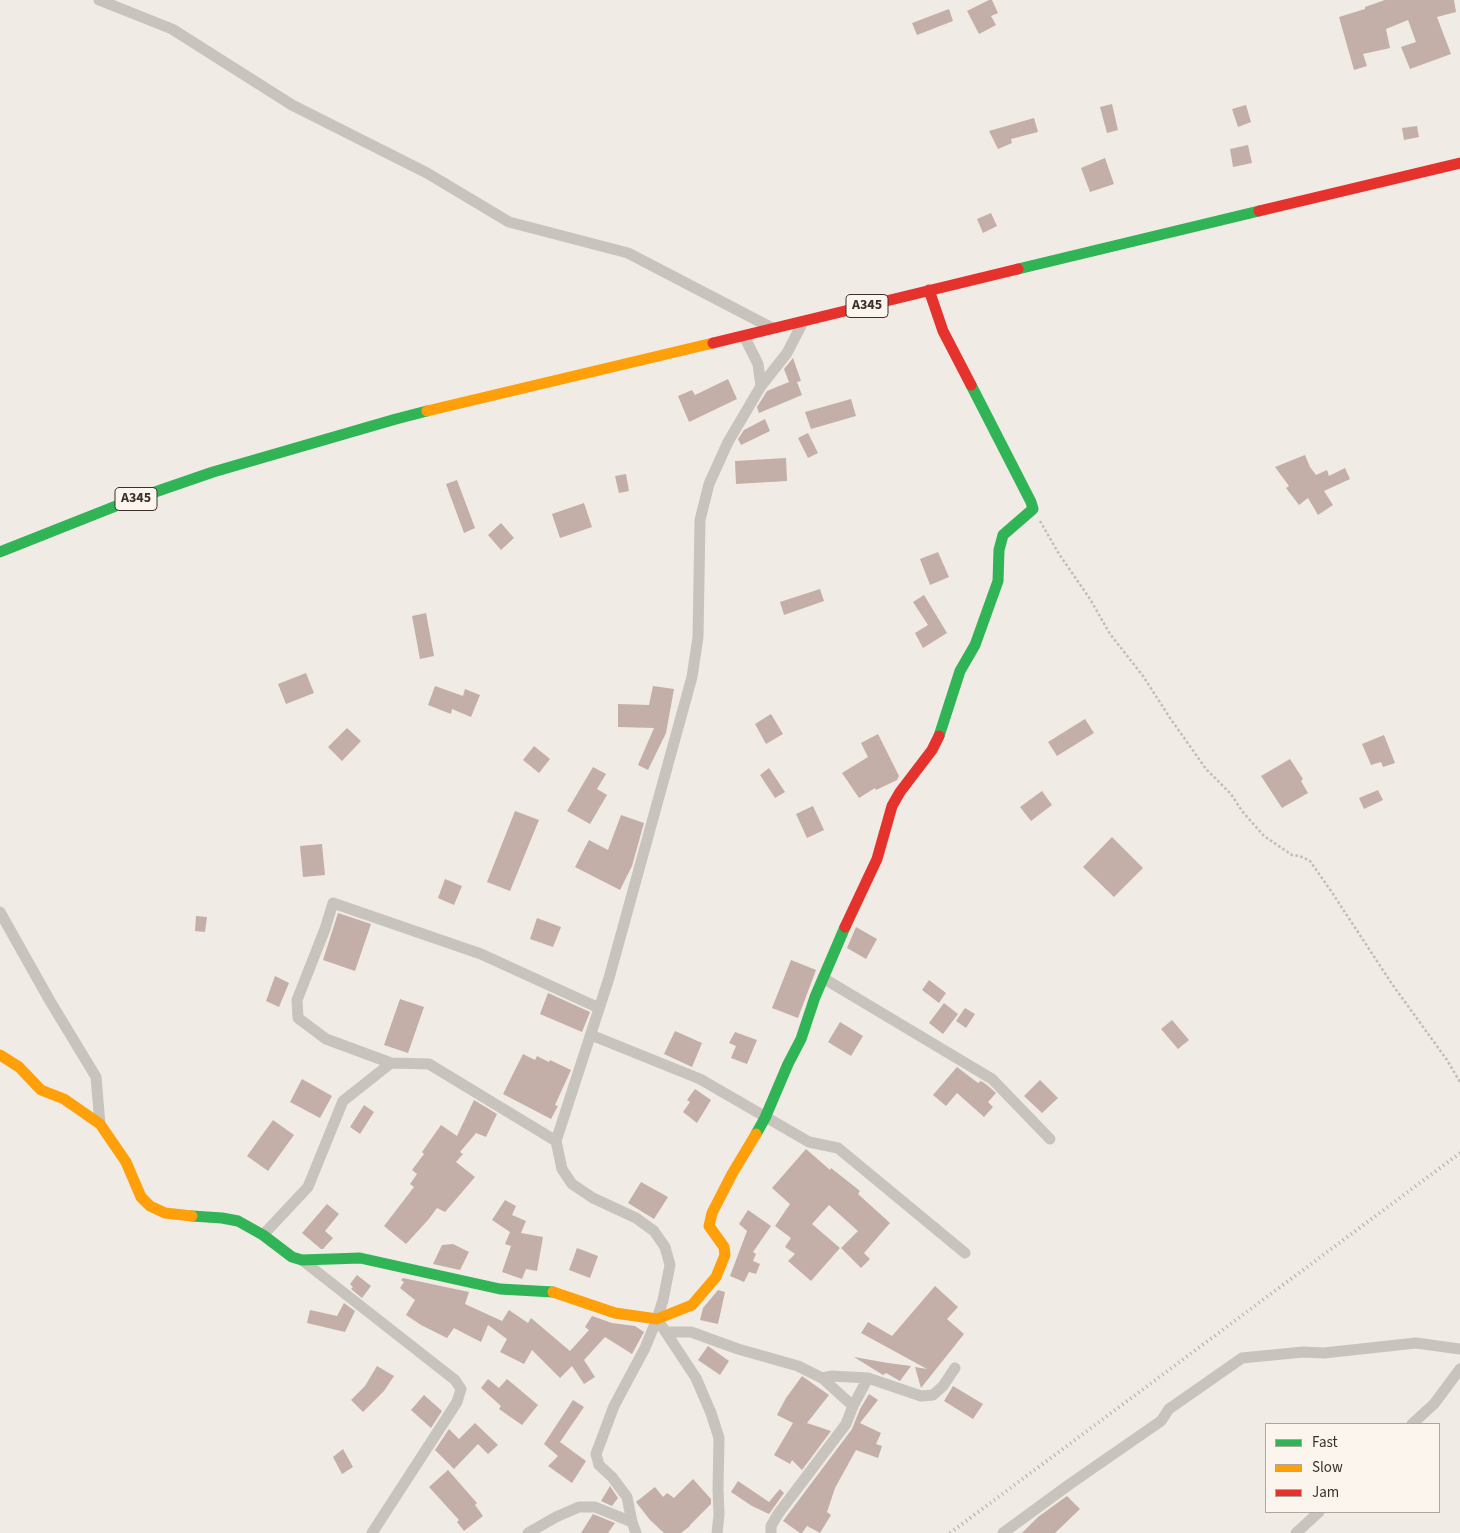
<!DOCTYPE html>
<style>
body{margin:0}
#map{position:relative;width:1460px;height:1533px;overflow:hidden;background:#f0ebe5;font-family:"Source Sans 3",sans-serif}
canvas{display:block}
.legend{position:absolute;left:1265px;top:1423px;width:175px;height:90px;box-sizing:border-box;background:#fbf5ee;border:1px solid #aea6a0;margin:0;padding:6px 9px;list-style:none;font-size:15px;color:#3b302b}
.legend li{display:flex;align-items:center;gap:10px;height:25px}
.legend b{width:25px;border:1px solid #aea6a0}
</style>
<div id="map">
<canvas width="1460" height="1533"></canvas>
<ul class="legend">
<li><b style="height:6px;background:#30b455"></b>Fast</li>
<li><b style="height:6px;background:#ff9f0a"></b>Slow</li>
<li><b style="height:6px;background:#e5322d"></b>Jam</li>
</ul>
</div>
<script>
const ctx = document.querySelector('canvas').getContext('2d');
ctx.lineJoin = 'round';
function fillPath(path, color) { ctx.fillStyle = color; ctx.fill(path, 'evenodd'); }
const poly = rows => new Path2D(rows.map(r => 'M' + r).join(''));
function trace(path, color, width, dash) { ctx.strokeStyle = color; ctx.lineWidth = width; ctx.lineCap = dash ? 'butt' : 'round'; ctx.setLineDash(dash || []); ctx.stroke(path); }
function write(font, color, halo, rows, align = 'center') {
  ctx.font = font + ' "Source Sans 3",sans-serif'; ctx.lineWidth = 4; ctx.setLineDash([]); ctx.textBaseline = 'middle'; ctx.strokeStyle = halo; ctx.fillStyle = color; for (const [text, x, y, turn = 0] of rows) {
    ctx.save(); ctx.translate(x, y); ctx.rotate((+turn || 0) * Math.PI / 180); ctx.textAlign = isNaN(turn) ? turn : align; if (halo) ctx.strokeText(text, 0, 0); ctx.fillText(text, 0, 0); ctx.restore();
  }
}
fillPath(poly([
 [989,0,992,0,998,13,991,16,996,25,979,34,967,11],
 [1385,0,1454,0,1456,12,1437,17,1451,54,1410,69,1401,47,1416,42,1408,20,1386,29,1390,48,1363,54,1367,66,1354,70,1339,17,1365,9,1365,7],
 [949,9,953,21,917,35,912,23],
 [1112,104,1118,130,1107,133,1100,107],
 [1246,105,1251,122,1238,127,1232,109],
 [1034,118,1038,132,1011,139,1012,143,998,149,989,131],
 [1417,126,1419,137,1404,140,1402,128],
 [1248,145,1252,163,1233,167,1230,149],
 [1105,158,1114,184,1090,192,1081,168],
 [991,213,997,226,983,233,977,219],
 [793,358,801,381,797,382,802,395,759,413,757,407,767,391,789,382,784,369],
 [728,379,737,399,689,422,678,396,692,390,695,395],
 [851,399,856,416,811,429,805,412],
 [765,419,770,431,741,445,738,439,744,430],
 [808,433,818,453,808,458,798,438],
 [1305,455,1310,467,1316,475,1327,470,1329,476,1345,468,1350,479,1324,491,1333,505,1318,515,1308,498,1299,505,1286,488,1289,486,1275,467],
 [786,458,787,481,736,484,735,461],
 [626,474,629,491,619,493,615,476],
 [457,480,475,528,464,533,446,484],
 [584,503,592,527,560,538,552,514],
 [501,523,514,538,501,550,488,535],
 [938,552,949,577,930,585,920,559],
 [820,589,824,601,784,615,780,602],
 [924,595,947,633,923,648,915,633,928,625,913,602],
 [426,613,434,656,420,659,412,616],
 [306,673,314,693,286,704,278,684],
 [435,686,463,696,465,689,480,695,471,717,452,709,451,714,428,705],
 [653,686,674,689,666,733,648,770,638,765,654,728,618,727,618,704,649,705],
 [771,714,783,734,766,744,755,724],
 [1085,719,1094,733,1057,756,1048,742],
 [347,728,361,741,342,761,328,747],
 [878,734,899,776,897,780,876,790,875,788,859,798,842,773,868,757,861,743],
 [1384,735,1395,763,1383,767,1381,762,1371,765,1362,744],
 [534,746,550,759,539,773,523,760],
 [1290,759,1303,779,1301,781,1308,793,1282,808,1261,776],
 [593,767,606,774,597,789,607,795,590,824,567,811],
 [769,768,785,792,775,798,760,775],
 [1378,790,1383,800,1364,809,1359,798],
 [1042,791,1052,805,1031,821,1020,807],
 [813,806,824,830,807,838,796,814],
 [515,811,539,820,510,891,487,882],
 [621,815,644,823,632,866,620,890,575,867,589,840,608,850],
 [1112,837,1143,868,1114,897,1083,867],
 [322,844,325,875,303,877,300,846],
 [445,879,462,886,454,905,438,898],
 [338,913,371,924,355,971,323,960],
 [196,916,207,917,205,932,195,931],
 [537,918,561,927,553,947,530,939],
 [856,927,877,939,866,959,847,948],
 [791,960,816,970,798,1018,772,1008],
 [275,976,289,983,279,1007,266,1001],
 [929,980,946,993,939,1003,922,990],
 [548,993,590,1012,582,1032,540,1014],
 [400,999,424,1007,408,1053,384,1045],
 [944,1003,958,1014,943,1034,929,1023],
 [965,1008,975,1014,966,1028,956,1021],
 [1172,1020,1189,1040,1178,1049,1161,1029],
 [840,1022,863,1036,851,1056,828,1042],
 [675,1031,702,1043,692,1067,664,1054],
 [735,1032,757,1040,747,1064,731,1058,736,1046,729,1043],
 [523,1054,535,1060,537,1056,549,1062,550,1060,571,1070,555,1105,558,1106,551,1119,503,1094],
 [957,1067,978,1083,981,1081,987,1085,996,1093,988,1102,993,1107,984,1117,957,1093,946,1106,933,1095],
 [302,1079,332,1096,320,1118,290,1102],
 [1040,1080,1058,1098,1042,1113,1024,1096],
 [695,1089,711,1100,697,1123,683,1112,690,1102,687,1100],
 [474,1100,497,1114,486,1137,476,1133,460,1152,463,1154,456,1162,475,1177,445,1212,437,1208,428,1220,406,1244,384,1226,414,1187,410,1184,417,1174,412,1170,424,1154,422,1152,441,1125,457,1136],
 [364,1105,374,1112,360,1134,350,1127],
 [273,1120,294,1135,268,1171,247,1156],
 [806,1149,830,1170,831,1168,860,1191,858,1194,890,1223,864,1253,870,1259,861,1268,841,1248,858,1231,829,1205,812,1224,840,1248,811,1281,788,1261,795,1254,785,1247,791,1238,775,1226,790,1204,772,1188],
 [641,1182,668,1197,654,1219,628,1203],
 [505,1200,516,1206,512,1215,526,1221,521,1233,543,1237,537,1271,526,1269,522,1279,502,1272,511,1246,505,1244,510,1232,492,1220],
 [327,1204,339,1214,325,1231,333,1238,323,1249,321,1249,302,1233],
 [748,1210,771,1226,753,1252,756,1254,753,1261,760,1264,756,1274,749,1272,744,1282,730,1276,747,1231,739,1224],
 [453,1244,469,1252,460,1270,433,1264,442,1245],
 [577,1248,598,1256,590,1278,569,1270],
 [357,1275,371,1286,362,1298,351,1289,353,1287,350,1284],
 [403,1278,469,1292,465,1304,502,1321,509,1310,528,1323,531,1318,570,1351,589,1330,585,1327,592,1316,612,1323,635,1326,644,1332,632,1354,605,1337,584,1360,595,1377,584,1384,572,1366,560,1378,532,1350,524,1364,500,1352,507,1339,488,1325,481,1342,454,1328,447,1338,421,1325,406,1315,415,1300,400,1288,404,1282,401,1280],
 [935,1286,958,1307,947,1319,964,1334,921,1388,915,1367,927,1369,861,1333,868,1322,892,1336],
 [718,1290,725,1292,718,1324,700,1320,703,1308],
 [344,1303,355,1311,345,1332,307,1323,310,1310,337,1316],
 [708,1346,729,1361,720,1375,698,1360],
 [854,1357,888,1363,911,1366,900,1381,886,1373,883,1375],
 [377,1366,394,1376,384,1391,363,1412,351,1400,365,1386],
 [802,1376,829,1395,807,1423,831,1431,802,1470,792,1460,790,1464,774,1455,793,1423,777,1415,786,1398],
 [488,1379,499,1388,507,1379,538,1405,522,1425,499,1409,501,1406,481,1388],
 [953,1386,983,1404,973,1419,944,1401],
 [869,1394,878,1400,860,1423,881,1433,876,1444,882,1446,878,1458,856,1450,835,1488,827,1512,831,1515,820,1533,807,1526,802,1533,800,1533,783,1521,852,1429,860,1409],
 [424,1395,442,1411,431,1428,411,1410],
 [573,1400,584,1407,560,1442,586,1461,572,1483,548,1466,558,1456,544,1444],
 [475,1423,498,1445,488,1454,478,1444,454,1469,435,1450,449,1429,459,1439],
 [343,1449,353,1467,342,1474,333,1457],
 [448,1470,477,1503,475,1505,483,1516,464,1531,457,1522,459,1520,429,1487],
 [693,1479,711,1499,711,1504,690,1525,690,1526,681,1533,664,1533,650,1520,636,1502,655,1487,663,1497,667,1493,674,1498],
 [738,1481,769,1502,780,1489,784,1493,769,1514,752,1506,731,1492],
 [610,1486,618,1498,612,1506,601,1501],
 [1067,1496,1080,1509,1055,1533,1022,1533,1038,1517],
 [593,1514,615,1523,608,1533,581,1533]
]), '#c3afa7');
trace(poly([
 [1040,521,1059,554,1090,599,1110,634,1143,676,1170,718,1206,769,1231,794,1242,811,1264,836,1292,855,1300,856,1310,861,1331,891,1392,984,1447,1060,1460,1082]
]), '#c2bbb6', 2.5, [2.5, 2.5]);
trace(poly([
 [99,0,172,29,292,105,427,173,509,222,628,253,772,328],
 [744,336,758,364,761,386],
 [0,912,50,1001,96,1077,100,1124],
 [823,978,992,1079,1050,1139],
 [591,1035,700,1079,809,1142,838,1148,965,1253],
 [556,1141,429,1064,391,1063,326,1039,298,1018,297,1000,325,929,333,903,481,954,599,1008],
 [263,1235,308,1187,343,1101,391,1063],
 [302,1260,455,1380,461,1389,457,1402,372,1533],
 [666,1332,691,1332,738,1349,798,1366,822,1378,853,1406],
 [822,1378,831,1376,868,1378,921,1396,933,1395,943,1386,955,1368],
 [1412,1424,1434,1404,1460,1369],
 [528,1533,556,1517,579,1507,595,1507,632,1522],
 [636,1533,632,1522,627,1497,612,1477,599,1465,596,1454,614,1406,645,1348,657,1319],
 [717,1533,719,1515,718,1489,719,1438,711,1413,696,1378,657,1319,663,1300,670,1265,665,1247,654,1231,636,1218,593,1198,572,1184,562,1169,556,1141,609,978,692,677,698,637,700,520,709,484,728,442,761,386,787,353,803,322],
 [771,1533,771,1526,778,1514,846,1424,853,1406,868,1378],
 [1003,1533,1070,1484,1161,1421,1169,1409,1242,1358,1303,1352,1324,1353,1416,1343,1460,1349],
 [1296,1533,1319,1512]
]), '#c9c3be', 11);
trace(poly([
 [1018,269,1259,211],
 [0,552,126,502,213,472,396,419,427,411],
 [939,736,960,671,975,645,998,581,999,550,1003,535,1033,509,1031,502,971,385],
 [756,1134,765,1118,788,1064,801,1039,815,997,845,927],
 [192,1216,222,1218,238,1221,263,1235,292,1257,302,1260,360,1258,500,1289,553,1292]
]), '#30b455', 11);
trace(poly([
 [427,411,713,343],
 [0,1055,19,1067,41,1090,64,1099,100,1124,126,1162,141,1197,150,1206,165,1213,192,1216],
 [553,1292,615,1313,657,1319,692,1305,716,1277,725,1255,724,1247,709,1226,712,1213,732,1174,756,1134]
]), '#ff9f0a', 11);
trace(poly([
 [1259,211,1460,163],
 [929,290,943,331,971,385],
 [713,343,1018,269],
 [845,927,877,859,892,806,900,792,932,750,939,736]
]), '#e5322d', 11);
trace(poly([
 [950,1533,1460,1153]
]), '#b1aca8', 4, [1, 4]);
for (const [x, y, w] of [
 [867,306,42],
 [136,499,42]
]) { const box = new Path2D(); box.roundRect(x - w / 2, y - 11.5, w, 23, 4); ctx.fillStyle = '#fbf5ee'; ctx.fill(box); trace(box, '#3b302b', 1); }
write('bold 14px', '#3b302b', null, [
 ["A345",867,306],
 ["A345",136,499]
]);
</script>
